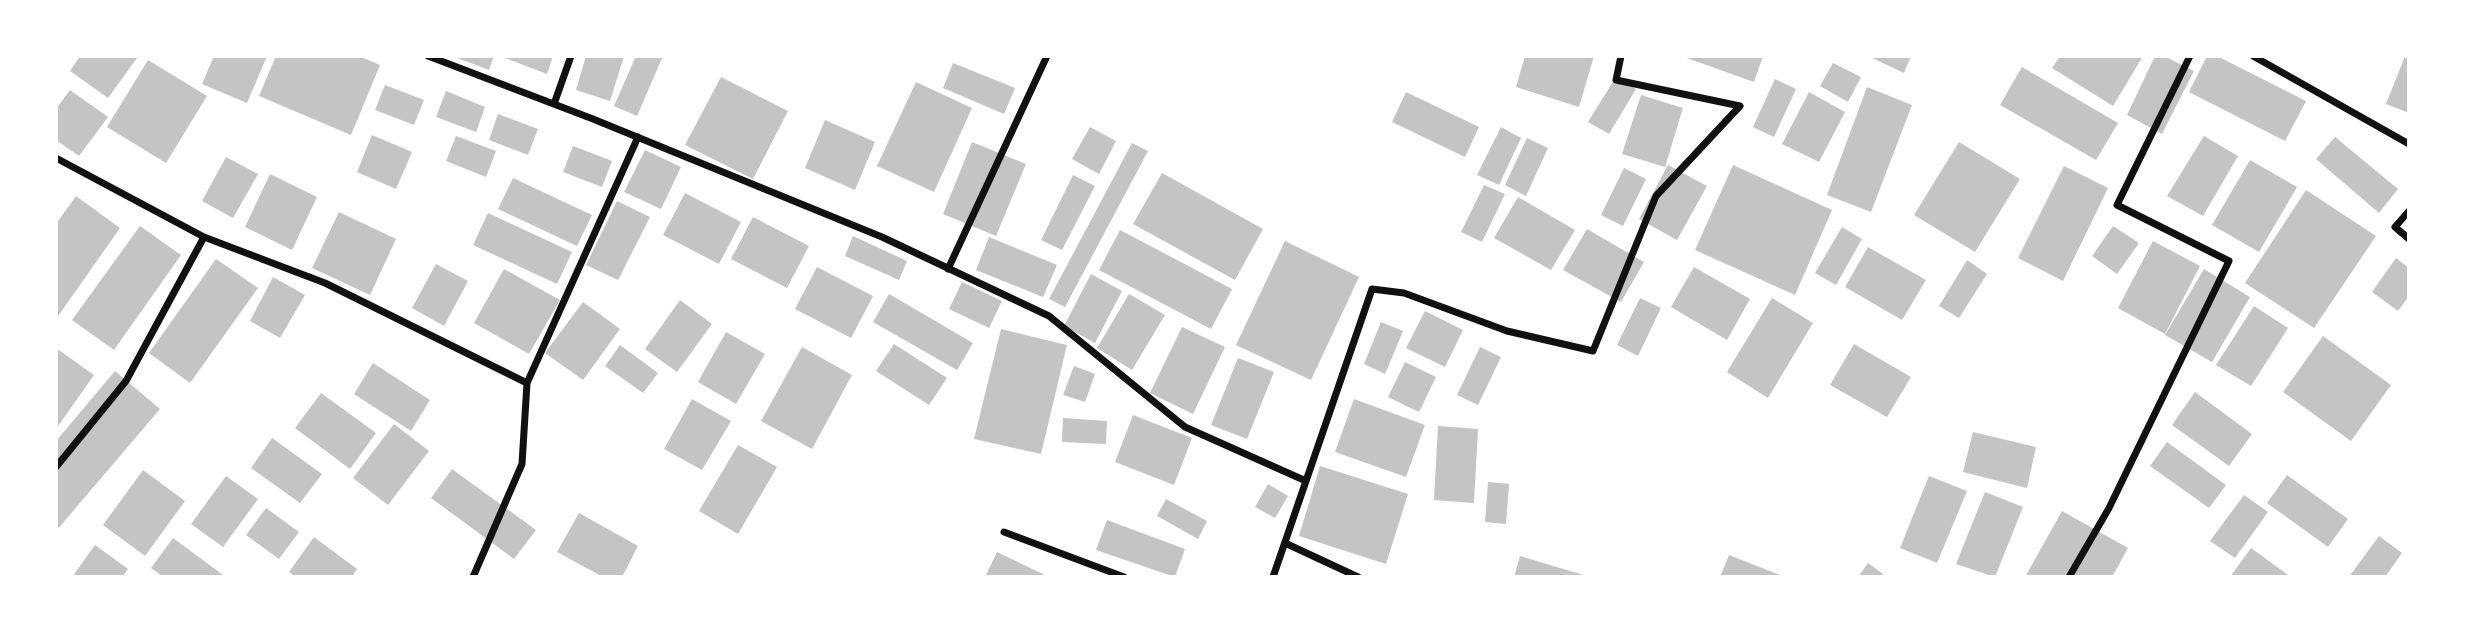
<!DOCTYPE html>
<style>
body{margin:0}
#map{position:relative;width:2465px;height:633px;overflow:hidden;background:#fff;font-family:Helvetica,sans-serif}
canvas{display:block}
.frame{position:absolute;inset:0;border:58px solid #fff;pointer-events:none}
</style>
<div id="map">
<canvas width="2465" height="633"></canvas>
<div class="frame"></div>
</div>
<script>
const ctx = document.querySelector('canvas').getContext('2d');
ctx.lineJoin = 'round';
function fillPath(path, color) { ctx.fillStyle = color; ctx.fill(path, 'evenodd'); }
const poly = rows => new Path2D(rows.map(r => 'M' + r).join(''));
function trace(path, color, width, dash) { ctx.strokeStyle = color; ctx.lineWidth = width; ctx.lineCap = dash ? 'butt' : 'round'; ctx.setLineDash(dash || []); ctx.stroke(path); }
fillPath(poly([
 [80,56,134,56,137,58,108,98,70,71],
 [214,56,267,56,247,103,202,84],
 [276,56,359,56,380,65,351,135,259,96],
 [452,56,494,56,489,70],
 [500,56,553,56,547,74],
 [586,56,624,56,610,101,576,90],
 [636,56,663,56,637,116,614,106],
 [1525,56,1594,56,1579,107,1516,87],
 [1681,56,1763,56,1754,82],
 [1868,56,1911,56,1904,73],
 [2060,56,2143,56,2113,106,2052,68],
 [2155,56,2164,56,2194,71,2162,134,2127,115],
 [2207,56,2217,56,2306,101,2285,141,2189,92],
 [2405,56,2409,56,2409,113,2386,104],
 [148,60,207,96,166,163,107,127],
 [953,63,1015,88,1004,114,943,88],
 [1833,63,1861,77,1848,102,1820,86],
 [2022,67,2118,123,2096,160,2000,105],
 [721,77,788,111,753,179,685,145],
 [1616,77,1636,89,1609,134,1588,122],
 [1775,79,1796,89,1774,137,1753,127],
 [916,82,972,108,934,192,877,166],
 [385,85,424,100,414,125,375,110],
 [1867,87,1912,105,1871,212,1827,195],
 [70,90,108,117,79,156,56,140,56,109],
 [446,91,485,107,476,132,436,117],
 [1406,92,1479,127,1465,157,1392,122],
 [1809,92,1845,112,1819,162,1782,144],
 [1641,95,1683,108,1665,167,1622,154],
 [498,114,538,129,528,155,489,140],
 [825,120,875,142,855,190,805,168],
 [1090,127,1116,141,1099,174,1072,159],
 [1501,127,1521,138,1499,185,1477,175],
 [372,135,412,152,396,189,357,172],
 [456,136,496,151,486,177,446,161],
 [2204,136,2238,156,2203,216,2167,196],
 [2335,137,2398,189,2379,213,2316,159],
 [1527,138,1548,148,1526,196,1505,185],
 [972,142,1026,164,996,236,943,214],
 [1959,142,2020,179,1975,252,1914,215],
 [1132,143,1148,151,1065,307,1049,299],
 [573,146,612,161,602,187,563,172],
 [645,150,681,167,661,209,624,192],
 [226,157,258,174,233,218,202,201],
 [2250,160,2297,187,2259,252,2212,225],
 [1668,165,1707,186,1677,240,1639,219],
 [1733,165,1832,210,1795,295,1695,250],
 [2064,166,2108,188,2063,281,2018,258],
 [1624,168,1646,179,1623,226,1601,215],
 [1162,173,1263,229,1235,280,1133,224],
 [270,174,317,197,292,250,245,227],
 [1073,175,1095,186,1062,250,1041,240],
 [513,178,592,215,577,246,498,209],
 [1484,185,1505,194,1482,242,1461,232],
 [2306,190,2376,236,2314,328,2245,283],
 [685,193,741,222,719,264,663,235],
 [76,196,120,228,56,319,56,224],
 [1518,197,1575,230,1551,270,1494,238],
 [617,201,650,217,618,280,586,265],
 [339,212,396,239,370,295,312,268],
 [488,213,572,252,557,284,473,245],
 [753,217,809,246,787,288,731,259],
 [140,226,181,255,114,350,72,320],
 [2113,226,2139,243,2117,274,2092,256],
 [1842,227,1862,239,1836,285,1815,273],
 [1587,229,1644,262,1621,302,1563,270],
 [1120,230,1232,289,1211,329,1099,270],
 [853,236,907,261,899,280,845,256],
 [989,237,1057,265,1043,297,976,270],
 [1285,241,1359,277,1311,380,1236,345],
 [2153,241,2200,266,2165,334,2118,308],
 [1868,247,1926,280,1902,320,1845,287],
 [2396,258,2409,268,2409,296,2398,311,2372,292],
 [216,259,258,288,190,383,149,353],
 [1967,260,1987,274,1959,318,1939,306],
 [436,264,468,281,444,326,412,308],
 [817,267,873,296,851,338,795,309],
 [1694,267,1750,299,1727,340,1671,307],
 [504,269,560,300,529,354,474,323],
 [2204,269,2250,297,2212,362,2165,335],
 [1091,274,1122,291,1095,343,1064,326],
 [273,277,305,295,280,338,250,321],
 [962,282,1002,301,989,328,949,309],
 [889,294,973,343,957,370,873,322],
 [1129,294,1165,315,1132,370,1097,348],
 [1640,298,1661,308,1638,356,1617,345],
 [1772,298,1813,323,1768,398,1727,372],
 [680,300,712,324,677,372,645,349],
 [583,302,620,329,583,380,545,353],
 [2254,306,2288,328,2251,386,2216,365],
 [1425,311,1463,330,1445,367,1406,348],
 [1381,322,1403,331,1385,374,1364,364],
 [1182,327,1225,347,1193,414,1150,393],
 [1001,329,1067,345,1041,454,974,439],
 [726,332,765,354,736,404,698,382],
 [2323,336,2391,385,2351,441,2283,392],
 [894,344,947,378,929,405,876,371],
 [1854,344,1911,377,1887,417,1830,385],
 [620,345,658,373,643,393,605,366],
 [802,347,852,375,812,449,761,421],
 [1480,347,1501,357,1478,405,1457,395],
 [56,348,94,375,56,429],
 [1238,358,1274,372,1247,439,1211,425],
 [1405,362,1436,377,1419,412,1388,397],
 [373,363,430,400,411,431,354,394],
 [1074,366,1095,374,1085,402,1063,395],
 [115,371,160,409,56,531,56,441],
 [2195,392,2252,434,2229,466,2172,425],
 [321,393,376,433,350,469,295,428],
 [692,399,731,421,702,470,664,449],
 [1354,399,1425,425,1406,477,1335,452],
 [1133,415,1192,438,1174,485,1115,462],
 [1063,418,1107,421,1106,444,1062,442],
 [394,424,429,451,388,505,353,478],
 [1438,426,1478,429,1474,503,1434,500],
 [1973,432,2036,447,2027,488,1963,472],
 [272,438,322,474,300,503,251,468],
 [2167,442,2226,485,2209,508,2150,466],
 [738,445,777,467,738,534,699,511],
 [1320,466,1408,494,1386,564,1299,536],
 [452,469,536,530,514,559,431,498],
 [143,470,185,501,145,556,103,525],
 [2287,475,2348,519,2328,547,2267,503],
 [226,476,258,499,223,547,191,524],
 [1929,476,1967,491,1937,563,1900,548],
 [1488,482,1509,484,1506,524,1485,522],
 [1268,484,1288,496,1275,518,1255,507],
 [1985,492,2023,507,1995,577,1956,564],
 [2244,495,2268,512,2235,558,2210,541],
 [1166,499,1207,521,1198,539,1157,516],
 [266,508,299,532,279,559,246,535],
 [2062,511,2128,548,2112,577,2025,577],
 [579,513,638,546,622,577,603,577,557,552],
 [1107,520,1185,549,1175,577,1096,550],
 [2379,536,2402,553,2385,577,2349,577],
 [314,537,357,569,352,577,296,577,289,572],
 [173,538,223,575,221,577,163,577,151,568],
 [95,545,128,569,122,577,72,577],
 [2251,548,2291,577,2230,577],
 [997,552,1049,577,985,577],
 [1729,555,1785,577,1720,577],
 [1520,556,1587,576,1586,577,1514,577],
 [1868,563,1887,577,1858,577]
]), '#c4c4c4');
trace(poly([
 [428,56,593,119,882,237,1049,316,1185,427,1306,481],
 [2253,56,2409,144],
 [554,104,571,56],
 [56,158,204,237,325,283,527,383],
 [2409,211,2395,227,2409,239],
 [948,269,1047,56],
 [56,467,126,381,204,237],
 [1004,532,1124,577],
 [1285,543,1358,577],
 [473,577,522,464,527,383,638,137],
 [1273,577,1372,289,1404,293,1507,331,1593,351,1656,196,1740,106,1616,80,1621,56],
 [2069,577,2109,508,2229,261,2117,205,2190,56]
]), '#111', 7);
</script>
